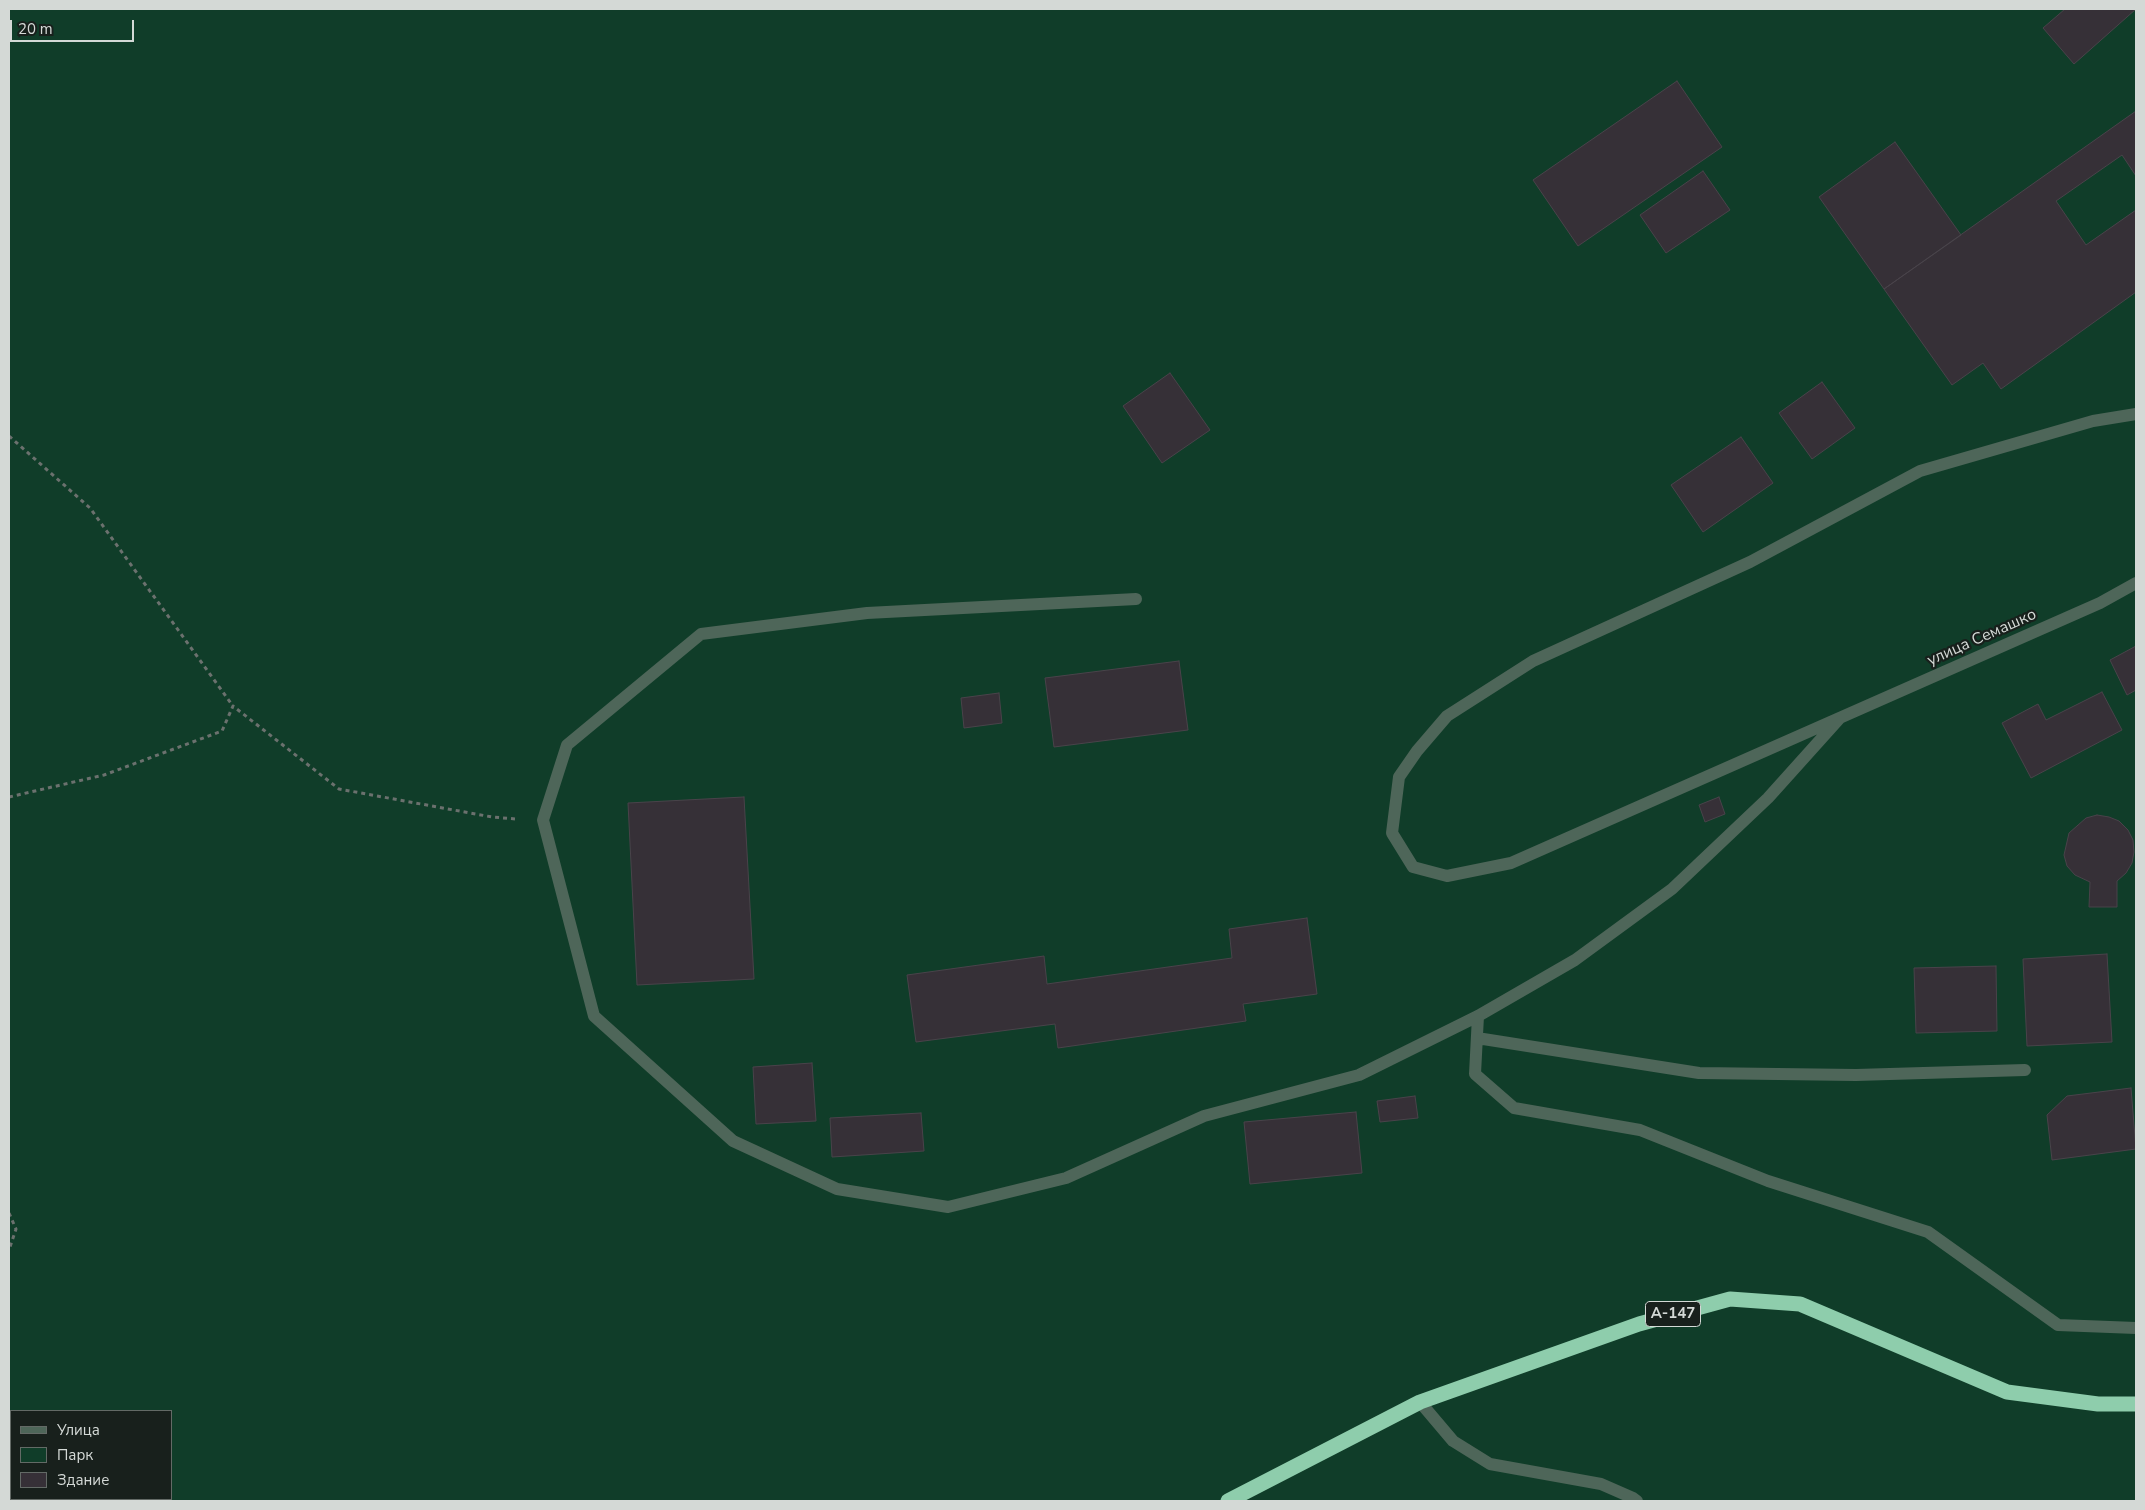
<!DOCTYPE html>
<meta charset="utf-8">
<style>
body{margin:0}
#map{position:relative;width:2145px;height:1510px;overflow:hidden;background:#18201c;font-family:"Nunito Sans",sans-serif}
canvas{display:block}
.frame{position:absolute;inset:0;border:10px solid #d4d9d6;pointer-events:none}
.legend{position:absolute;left:10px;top:1410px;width:162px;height:90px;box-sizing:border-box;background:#18201c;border:1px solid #636a66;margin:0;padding:6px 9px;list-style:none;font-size:15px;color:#d4d9d6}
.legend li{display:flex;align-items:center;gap:10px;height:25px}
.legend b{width:25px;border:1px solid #636a66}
.scale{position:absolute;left:10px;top:20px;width:124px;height:22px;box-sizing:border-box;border:2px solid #d4d9d6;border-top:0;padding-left:6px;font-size:15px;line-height:18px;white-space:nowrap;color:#d4d9d6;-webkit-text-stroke:4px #18201c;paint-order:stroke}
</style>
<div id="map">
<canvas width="2145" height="1510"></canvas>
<div class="frame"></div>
<ul class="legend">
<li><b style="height:6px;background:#4e6659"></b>Улица</li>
<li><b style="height:14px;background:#103d29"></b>Парк</li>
<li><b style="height:14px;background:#363037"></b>Здание</li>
</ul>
<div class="scale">20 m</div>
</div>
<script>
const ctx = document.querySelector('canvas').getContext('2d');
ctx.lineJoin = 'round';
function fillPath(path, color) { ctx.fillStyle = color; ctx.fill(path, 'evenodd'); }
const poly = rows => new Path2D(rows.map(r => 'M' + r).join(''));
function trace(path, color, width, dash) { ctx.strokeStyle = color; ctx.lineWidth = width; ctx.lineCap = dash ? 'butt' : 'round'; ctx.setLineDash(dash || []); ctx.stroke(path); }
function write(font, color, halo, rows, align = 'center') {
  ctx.font = font + ' "Nunito Sans",sans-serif'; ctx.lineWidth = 4.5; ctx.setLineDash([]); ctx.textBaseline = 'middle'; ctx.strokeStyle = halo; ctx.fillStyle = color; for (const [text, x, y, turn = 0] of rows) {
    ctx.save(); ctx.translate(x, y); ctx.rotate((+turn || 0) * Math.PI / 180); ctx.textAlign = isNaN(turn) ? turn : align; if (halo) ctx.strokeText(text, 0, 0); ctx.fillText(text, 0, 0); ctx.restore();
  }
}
fillPath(poly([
 [9,9,2136,9,2136,1501,9,1501],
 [11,1411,171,1411,171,1499,11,1499]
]), '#103d29');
const building = poly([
 [2065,9,2136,9,2074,64,2043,28,2065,9],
 [1677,81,1722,147,1578,246,1533,180,1677,81],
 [2136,111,2136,176,2122,155,2056,201,2086,245,2136,210,2136,292,2001,389,1983,363,1952,385,1884,289,2136,111],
 [1895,142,1961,235,1884,289,1819,197,1895,142],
 [1703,171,1730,210,1666,253,1640,215,1703,171],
 [1170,373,1210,430,1162,463,1123,406,1170,373],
 [1822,382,1855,428,1812,459,1779,413,1822,382],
 [1741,437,1773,483,1703,532,1671,485,1741,437],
 [2136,646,2136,690,2127,695,2110,660,2136,646],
 [1179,661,1188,730,1054,747,1045,678,1179,661],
 [2102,692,2122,730,2031,778,2002,723,2038,704,2046,720,2102,692],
 [999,693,1002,723,964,728,961,698,999,693],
 [744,797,754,979,637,985,628,803,744,797],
 [1719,797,1725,814,1705,822,1699,805,1719,797],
 [2097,815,2109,817,2119,821,2128,830,2133,840,2134,852,2132,863,2126,873,2117,881,2117,907,2089,907,2090,882,2075,875,2067,866,2064,855,2069,833,2086,818,2097,815],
 [1307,918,1317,994,1243,1004,1246,1021,1058,1048,1055,1024,916,1042,907,975,1044,956,1047,984,1232,958,1229,929,1307,918],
 [2107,954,2112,1042,2027,1046,2023,959,2107,954],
 [1996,966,1997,1031,1916,1033,1914,968,1996,966],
 [812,1063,816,1121,756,1124,753,1067,812,1063],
 [2131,1088,2136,1149,2052,1160,2047,1115,2067,1096,2131,1088],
 [1415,1096,1418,1118,1380,1122,1377,1101,1415,1096],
 [1356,1112,1362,1173,1250,1184,1244,1122,1356,1112],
 [921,1113,924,1151,832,1157,830,1118,921,1113]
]);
fillPath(building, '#363037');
trace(building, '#49434a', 1);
trace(poly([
 [9,436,90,508,233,706],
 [9,797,104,775,222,731,233,706,339,789,492,817,516,819],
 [9,1213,16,1229,9,1250]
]), '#6b716e', 3, [4, 4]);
trace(poly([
 [2136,414,2093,421,1920,471,1750,562,1533,661,1447,716,1417,751,1399,777,1392,833,1413,867,1447,876,1511,863,2100,603,2136,583],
 [1136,599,867,613,701,634,567,745,543,820,594,1016,733,1141,837,1189,948,1207,1066,1178,1204,1116,1359,1075,1478,1016,1575,960,1672,889,1768,798,1839,719],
 [1478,1016,1475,1074,1514,1108,1640,1130,1768,1181,1928,1232,2058,1325,2136,1328],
 [1477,1038,1699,1073,1856,1075,2025,1070],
 [1420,1402,1453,1441,1490,1464,1601,1484,1633,1498,1637,1501]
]), '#4e6659', 12);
trace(poly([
 [1228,1501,1420,1402,1639,1324,1730,1299,1800,1304,2007,1392,2098,1404,2136,1404]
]), '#8ecdac', 15);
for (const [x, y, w] of [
 [1673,1314,55]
]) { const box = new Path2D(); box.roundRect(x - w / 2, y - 12.5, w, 25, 4); ctx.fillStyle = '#18201c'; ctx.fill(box); trace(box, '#d4d9d6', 1); }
write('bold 15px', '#d4d9d6', null, [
 ["А-147",1673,1314]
]);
write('16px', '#d4d9d6', '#18201c', [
 ["улица Семашко",1982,638,-24]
]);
</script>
